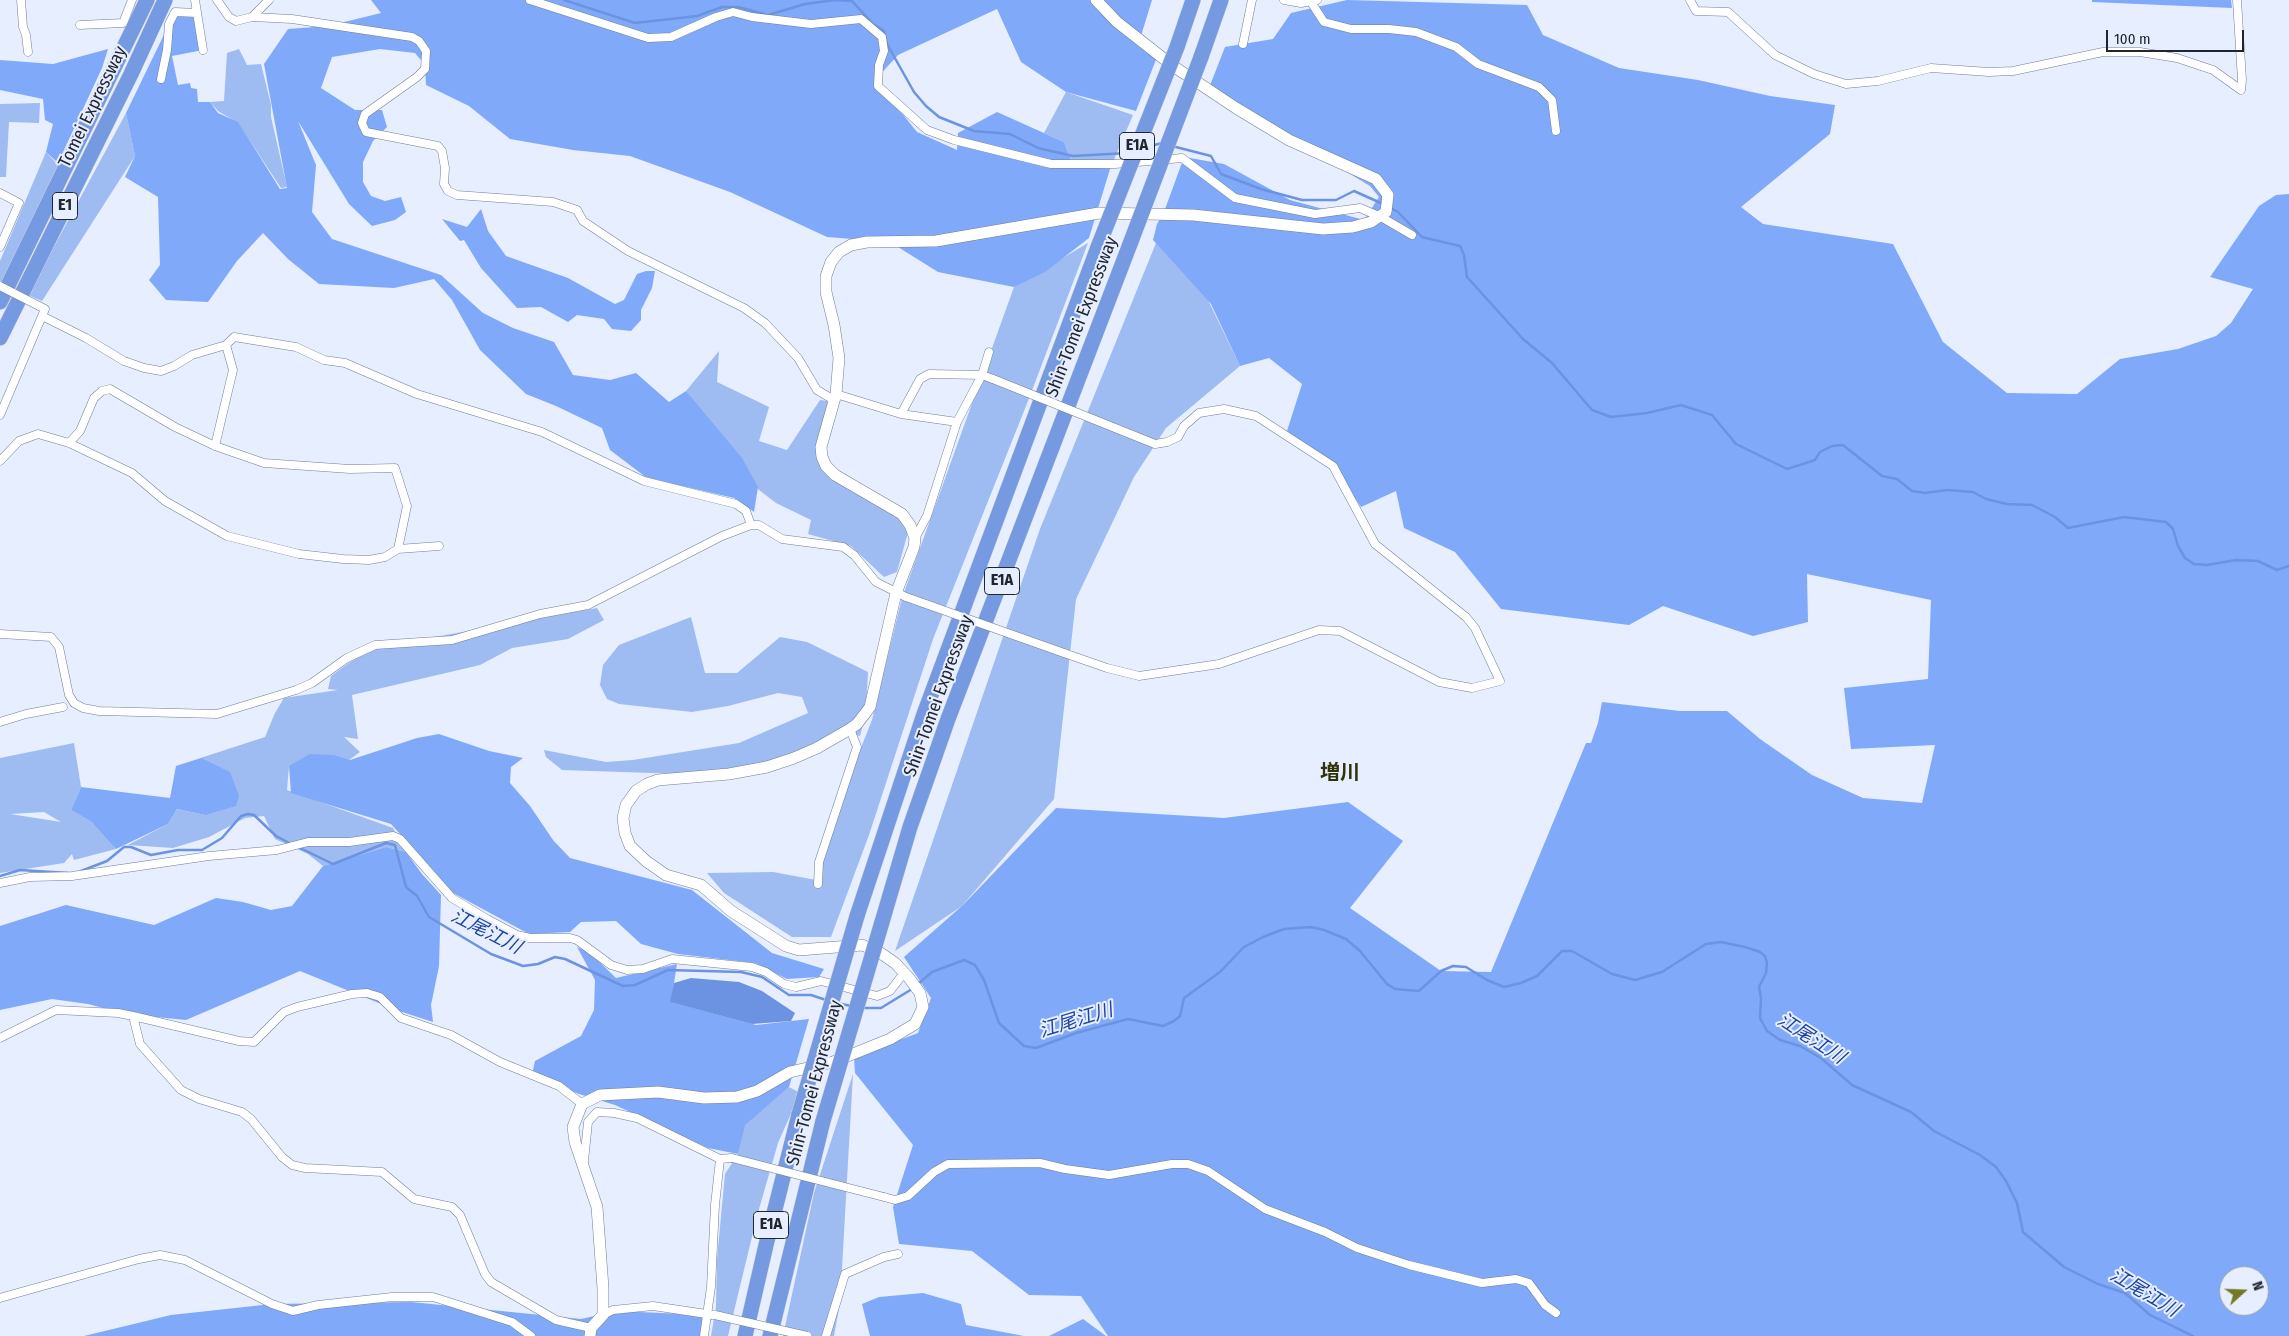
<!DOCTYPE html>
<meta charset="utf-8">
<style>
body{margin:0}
#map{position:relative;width:2289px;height:1336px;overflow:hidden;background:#e6eeff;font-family:"Fira Sans Condensed",sans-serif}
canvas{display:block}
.north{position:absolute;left:2219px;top:1266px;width:50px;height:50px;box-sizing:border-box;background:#e6eeff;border:1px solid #979eac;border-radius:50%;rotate:70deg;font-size:14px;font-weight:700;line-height:20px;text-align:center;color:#20252f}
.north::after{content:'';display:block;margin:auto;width:18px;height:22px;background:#747a23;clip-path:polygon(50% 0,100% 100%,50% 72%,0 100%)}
.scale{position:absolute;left:2106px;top:30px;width:138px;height:22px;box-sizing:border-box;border:2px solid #20252f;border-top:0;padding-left:6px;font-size:15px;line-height:18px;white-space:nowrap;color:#20252f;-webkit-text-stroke:4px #e6eeff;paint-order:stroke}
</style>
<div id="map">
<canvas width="2289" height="1336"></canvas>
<div class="north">N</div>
<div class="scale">100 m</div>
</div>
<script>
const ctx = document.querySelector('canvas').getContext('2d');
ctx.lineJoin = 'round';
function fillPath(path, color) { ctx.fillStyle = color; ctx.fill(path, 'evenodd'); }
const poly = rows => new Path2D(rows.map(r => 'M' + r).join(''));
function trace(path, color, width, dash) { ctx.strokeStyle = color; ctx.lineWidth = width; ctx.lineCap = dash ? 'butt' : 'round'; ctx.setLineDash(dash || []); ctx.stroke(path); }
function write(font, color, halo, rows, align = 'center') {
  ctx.font = font + ' "Fira Sans Condensed","Noto Sans JP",sans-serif'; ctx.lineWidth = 4; ctx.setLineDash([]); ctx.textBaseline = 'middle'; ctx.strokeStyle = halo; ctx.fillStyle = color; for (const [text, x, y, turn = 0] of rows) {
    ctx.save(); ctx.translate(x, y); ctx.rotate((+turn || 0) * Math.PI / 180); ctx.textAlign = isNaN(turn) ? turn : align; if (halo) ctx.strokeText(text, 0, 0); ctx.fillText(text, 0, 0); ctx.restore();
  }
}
fillPath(poly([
 [239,49,247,65,261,64,271,105,271,117,287,187,281,188,238,123,218,111,210,102,224,101,227,53],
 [1066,92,1133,115,1110,169,1073,165,1064,142,1044,133],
 [40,103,39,123,9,122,6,177,0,177,0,104],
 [126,113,135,156,42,301,28,295],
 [46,152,58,165,3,284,0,282,0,261],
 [1088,243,1028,401,933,639,869,835,831,937,792,937,724,893,707,873,773,872,816,880,837,808,872,720,902,598,1014,287],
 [1156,243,1208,300,1240,366,1166,428,1134,477,1076,599,1054,799,962,906,895,951,1040,529],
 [719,351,717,382,769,407,759,441,787,450,820,400,827,401,829,421,820,462,910,525,897,572,884,577,851,546,808,534,811,520,776,503,759,490,686,391],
 [597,608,604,620,568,639,512,648,480,665,352,695,358,739,344,737,360,752,349,760,289,766,287,790,393,828,406,852,386,847,323,866,308,854,275,839,264,816,245,818,209,837,173,848,128,845,168,824,177,809,205,815,201,758,179,765,265,737,275,713,284,698,338,690,328,689,331,676,360,655,384,646],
 [691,617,705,673,737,673,780,637,807,642,868,672,866,712,860,736,845,732,761,768,713,775,562,770,546,757,544,750,606,762,633,760,739,743,808,713,802,697,778,693,728,706,692,712,619,704,607,699,600,685,603,665,619,645],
 [74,743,81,787,71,810,96,824,116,849,74,860,72,854,64,863,0,873,0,758],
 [44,812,61,822,10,814],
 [853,1074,840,1303,834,1336,783,1336,814,1193],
 [789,1087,800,1093,778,1143,757,1216,728,1336,711,1336,716,1307,717,1259,725,1174,738,1154,741,1126]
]), '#9ebbf2');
fillPath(poly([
 [371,0,1152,0,1140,39,1157,57,1136,111,1066,92,1021,62,997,9,898,55,875,80,917,132,957,150,958,133,997,112,1064,142,1073,165,1110,169,1089,238,1045,272,1014,287,938,272,890,242,827,237,730,192,630,156,573,150,510,139,469,106,426,85,425,65,415,53,380,49,332,57,321,88,355,110,382,110,387,127,373,141,363,162,363,182,371,196,385,201,401,197,406,212,395,220,372,226,349,204,298,121,316,165,312,212,332,239,441,275,483,313,513,328,554,342,573,375,610,380,636,373,669,402,686,391,742,458,758,487,754,512,734,498,647,478,610,450,602,428,556,406,526,394,480,350,452,300,434,279,394,288,319,284,288,259,263,233,237,261,208,302,166,300,149,280,160,265,158,197,125,177,135,156,126,113,175,12,198,16,203,50,172,56,178,85,190,83,191,88,197,89,198,102,210,102,218,113,238,122,280,189,287,188,264,64,288,29,328,26,381,13],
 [1347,0,1527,5,1543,35,1619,68,1698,80,1770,96,1835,105,1830,134,1741,207,1763,224,1893,244,1943,342,2007,393,2077,394,2120,359,2178,349,2216,336,2231,323,2253,289,2210,277,2259,206,2276,195,2289,194,2289,1336,1108,1336,1081,1296,1029,1295,972,1251,899,1244,893,1207,913,1145,855,1073,854,1057,918,1033,931,998,904,957,963,905,1056,808,1224,818,1348,802,1403,841,1350,908,1441,971,1491,972,1586,743,1591,743,1598,723,1602,702,1680,711,1727,711,1760,739,1812,775,1863,798,1922,803,1935,745,1851,749,1844,688,1928,679,1931,600,1807,574,1808,622,1753,636,1663,606,1629,625,1501,609,1455,552,1404,528,1396,491,1361,507,1333,465,1287,431,1302,384,1269,358,1240,366,1211,304,1153,240,1157,224,1164,212,1184,157,1224,164,1290,200,1364,220,1379,197,1370,186,1209,88,1225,47,1273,39,1291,13],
 [2229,1276,2259,1276,2259,1306,2229,1306],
 [2092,0,2231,0,2232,8,2092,2],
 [108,49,102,68,58,163,46,152,53,124,45,120,43,99,0,90,0,60,53,64],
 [481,209,488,231,506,256,568,278,615,304,624,300,637,274,646,271,655,271,652,288,641,310,641,320,631,331,612,329,604,319,577,315,568,322,541,307,517,308,481,268,464,240,460,241,442,219,467,227],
 [439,734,489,751,523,758,511,767,510,783,530,806,553,840,570,858,692,890,772,953,824,969,819,977,787,979,755,963,678,954,641,944,616,921,581,922,570,932,529,934,453,893,391,824,291,793,289,766,310,754,334,755,350,760,417,738],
 [201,758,230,772,239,796,236,806,205,815,177,809,168,824,116,849,92,822,71,810,81,787,170,798,176,766],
 [386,847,406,852,422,874,441,895,439,966,431,1005,433,1022,396,1010,300,971,186,1020,126,1014,88,1004,52,999,0,1010,0,926,66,905,154,925,216,898,243,902,271,910,292,906,323,866],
 [577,947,590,953,616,978,677,964,671,1002,756,1025,809,1019,789,1087,745,1125,738,1154,708,1148,615,1105,579,1094,532,1075,535,1061,581,1036,594,1010,595,980],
 [923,1293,961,1304,966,1325,1024,1336,870,1336,862,1304,879,1297],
 [411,1302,581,1319,617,1311,705,1315,701,1336,84,1336,171,1315,272,1304],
 [1083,1319,1106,1336,1049,1336]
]), '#80a9f9');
fillPath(poly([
 [691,978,739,982,762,991,795,1013,791,1021,752,1024,670,1002,674,983]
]), '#6b93e1');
trace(poly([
 [564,0,635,23,697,16,722,7,738,7,768,15,805,4,835,0,852,1,873,24,884,31,887,44,914,92,926,106,939,117,974,131,1010,134,1038,148,1073,156,1128,153],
 [1172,146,1211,156,1221,174,1261,189,1302,200,1336,200,1354,191,1383,204],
 [1143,148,1162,143],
 [1390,208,1398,212,1422,237,1460,246,1464,255,1467,277,1523,339,1552,363,1592,410,1611,417,1647,413,1681,405,1712,415,1736,444,1787,469,1815,460,1820,452,1832,446,1843,445,1882,476,1897,479,1912,491,1925,493,1947,490,1973,492,1986,499,2007,504,2032,505,2055,517,2068,528,2124,517,2166,522,2173,529,2178,546,2185,558,2194,564,2207,565,2236,560,2258,561,2277,570,2289,566],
 [298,847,333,864,386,843,395,845,406,887,417,896,429,917,491,954,523,966,538,964,555,957,565,959,623,986,635,985,668,970,741,972,762,977,789,995,811,995,826,1000],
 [81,871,107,861,124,847,131,847,151,855,178,850,202,850,222,838,241,816,248,814,254,815,276,836,291,844],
 [0,876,20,870,68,873],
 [918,984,932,972,964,960,975,965,984,980,999,1023,1024,1046,1036,1048,1076,1033,1128,1019,1163,1026,1174,1021,1180,1016,1184,998,1220,972,1244,947,1263,937,1284,929,1311,927,1324,930,1346,939,1360,951,1387,984,1395,989,1419,991,1441,971,1453,966,1466,967,1487,980,1504,987,1521,983,1537,976,1562,951,1572,951,1612,974,1635,980,1662,972,1706,944,1721,942,1745,947,1760,952,1765,956,1767,963,1766,973,1759,987,1761,998,1760,1018,1767,1031,1780,1040,1800,1046,1821,1058,1852,1085,1911,1112,1934,1131,1980,1155,1996,1167,2006,1181,2017,1203,2023,1232,2064,1267,2098,1284,2125,1293,2150,1315,2193,1336],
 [837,1003,851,1006],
 [861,1008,881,1008,912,989]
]), '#6b93e1', 2.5);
const street = poly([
 [21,0,23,27,26,35,28,52],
 [195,0,203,50],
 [217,0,229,17,236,21,252,17,292,19,412,37,419,41,426,51,425,69,417,77,365,114,362,123,366,132,438,146,442,151,445,168,444,184,448,191,457,195,553,202,577,210,583,221,628,251,744,308,765,323,798,358,817,390,834,400],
 [530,0,648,38,671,37,716,17,733,12,752,17,811,24,861,19,882,37,884,51,879,65,878,86,927,130,954,140,1051,164,1115,164,1182,158,1235,198,1315,214,1360,208,1381,217,1412,235],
 [1284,0,1301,3,1317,0],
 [1690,0,1696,11,1728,12,1775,55,1814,74,1846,84,1878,81,1931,68,1989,72,2013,71,2103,52,2140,52,2177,58,2213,70,2241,90,2242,80,2237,0],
 [1311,2,1324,22,1351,29,1389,29,1416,32,1456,47,1478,64,1539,87,1552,100,1556,131],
 [252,17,269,0],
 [80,25,123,23,132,0],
 [1243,44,1252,0],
 [161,79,167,50,169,24,175,12,197,13],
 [0,193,19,203,0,247],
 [42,316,86,338,124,361,144,368,161,371,174,366,192,355,226,345,234,337,296,347,324,360,345,363,417,394,542,432,644,481,736,504,746,511,751,525],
 [836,394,901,414,920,379,929,374,982,375,993,379],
 [901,414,957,422],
 [0,415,45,309,39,306],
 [69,443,80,431,94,398,102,391,110,389,175,427,215,446,264,463,350,469,395,468,407,506,398,549],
 [215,446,233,370,226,345],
 [0,461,19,441,38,434,69,443,132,473,165,501,227,536,299,554,343,559,369,560,385,557,398,549,439,546],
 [915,538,927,516,957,422,982,375,989,352],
 [0,634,51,637,59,647,69,695,74,703,83,708,99,711,217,714,296,690,312,683,347,658,375,645,452,640,540,614,588,605,722,536,751,525,759,525,782,539,843,547,854,555,876,582,906,597],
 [1064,653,1107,668,1139,676,1219,664,1319,630,1340,631,1439,682,1472,688,1500,681,1475,628,1466,617,1375,544,1333,466,1256,416,1224,409,1199,413,1184,426,1178,437,1167,442,1155,444],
 [0,722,26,714,63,707],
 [0,883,30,877,72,876,209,856,277,850,308,842,349,842,393,836,400,839,452,898,487,919,517,935,530,938,570,938,577,940,611,965,627,970,643,969,672,959,752,967,766,972,784,984,796,987,821,981,877,996,890,991,904,973],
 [818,884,819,862,857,747,850,729],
 [133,1016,239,1041,254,1042,284,1012,297,1007,352,994,367,993,380,997,401,1018,451,1035,500,1062,559,1086,582,1104],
 [0,1038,56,1010,118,1013,133,1016,140,1044,181,1090,199,1099,242,1112,251,1119,282,1157,292,1165,305,1168,382,1172,414,1199,452,1207,460,1215,485,1274,491,1282,556,1320,591,1328],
 [584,1161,588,1122,597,1112,614,1113,637,1118,720,1159,732,1158],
 [884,1197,895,1200,908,1196,934,1172,948,1164,1040,1163,1065,1169,1109,1175,1172,1164,1188,1164,1208,1171,1265,1209,1325,1232,1357,1248,1409,1265,1482,1283,1516,1279,1529,1283,1545,1305,1556,1313],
 [0,1298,139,1259,160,1255,185,1260,272,1304,293,1311,318,1305,392,1297,433,1297,512,1322,531,1336],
 [603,1315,613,1310,653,1306,713,1315],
 [704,1336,711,1287,715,1205,720,1159],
 [826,1336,845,1274,884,1257,898,1254]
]);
const secondary = poly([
 [590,1336,591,1328,603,1315,603,1288,597,1207,575,1142,573,1127,582,1104,600,1095,658,1092,704,1098,737,1097,757,1091,790,1072,833,1062,890,1039,915,1024,923,1007,920,993,909,978,895,963,879,952,862,945,799,950,786,946,731,911,701,885,666,875,646,861,630,846,625,833,623,818,626,805,636,791,647,784,658,780,729,774,767,767,794,758,817,748,850,729,857,724,870,707,896,593,914,547,915,538,910,525,902,514,835,475,826,466,822,457,821,447,836,394,839,358,834,325,826,292,826,276,831,262,839,252,851,245,867,242,936,241,1099,213,1193,215,1323,229,1353,227,1371,222,1386,212,1388,195,1376,179,1289,140,1236,108,1173,66,1117,22,1096,0]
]);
const highway = poly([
 [1177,47,1193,0],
 [1201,57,1221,0],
 [0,302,147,0],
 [0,338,131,74,165,0],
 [857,916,924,714,1098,247],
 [882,922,910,827,948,719,1130,244],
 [745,1336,766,1245,799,1114],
 [770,1336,823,1121]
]);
trace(street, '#717e95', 9);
trace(secondary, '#717e95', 12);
trace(highway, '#d2d3d5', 16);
trace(street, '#fff', 8);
trace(secondary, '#fff', 11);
trace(highway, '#769ae1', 15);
const streetBridge = poly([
 [0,286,39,306],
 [993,379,1155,444],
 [906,597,1064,653],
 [732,1158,884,1197],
 [715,1315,807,1336]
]);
const highwayBridge = poly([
 [1130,244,1201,57],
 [1098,247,1177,47],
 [799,1114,857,916],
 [823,1121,882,922]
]);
trace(streetBridge, '#717e95', 9, []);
trace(highwayBridge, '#d2d3d5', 16, []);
trace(streetBridge, '#fff', 8);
trace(highwayBridge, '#769ae1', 15);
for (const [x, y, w] of [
 [1137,146,35],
 [65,206,25],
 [1002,581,35],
 [771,1225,35]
]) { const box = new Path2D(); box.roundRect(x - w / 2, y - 13.5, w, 27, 4); ctx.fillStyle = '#e6eeff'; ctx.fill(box); trace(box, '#20252f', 1); }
write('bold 16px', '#20252f', null, [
 ["E1A",1137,146],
 ["E1",65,206],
 ["E1A",1002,581],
 ["E1A",771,1225]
]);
write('18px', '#20252f', '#e6eeff', [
 ["Tomei Expressway",93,107,-64],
 ["Shin-Tomei Expressway",1082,317,-69],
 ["Shin-Tomei Expressway",939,696,-70],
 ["Shin-Tomei Expressway",815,1083,-75]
]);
write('italic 19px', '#1b449e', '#e6eeff', [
 ["江尾江川",486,932,27],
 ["江尾江川",1076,1021,-17],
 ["江尾江川",1811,1039,33],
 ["江尾江川",2144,1293,31]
]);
write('bold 20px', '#303209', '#e6eeff', [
 ["増川",1340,773]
]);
</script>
